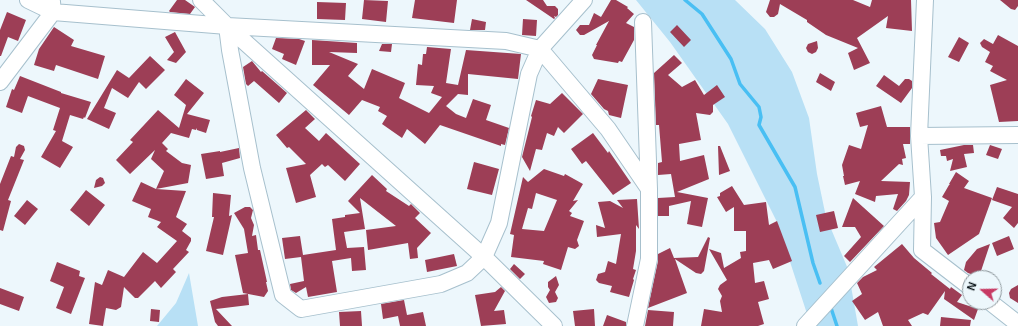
<!DOCTYPE html>
<style>
body{margin:0}
#map{position:relative;width:1018px;height:326px;overflow:hidden;background:#edf7fc;font-family:Helvetica,sans-serif}
canvas{display:block}
.north{position:absolute;left:962px;top:270px;width:40px;height:40px;box-sizing:border-box;background:#edf7fc;border:1px solid #919ba0;border-radius:50%;rotate:290deg;font-size:11px;font-weight:700;line-height:16px;text-align:center;color:#081116}
.north::after{content:'';display:block;margin:auto;width:14px;height:18px;background:#c73963;clip-path:polygon(50% 0,100% 100%,50% 72%,0 100%)}
</style>
<div id="map">
<canvas width="1018" height="326"></canvas>
<div class="north">N</div>
</div>
<script>
const ctx = document.querySelector('canvas').getContext('2d');
ctx.lineJoin = 'round';
function fillPath(path, color) { ctx.fillStyle = color; ctx.fill(path, 'evenodd'); }
const poly = rows => new Path2D(rows.map(r => 'M' + r).join(''));
function trace(path, color, width, dash) { ctx.strokeStyle = color; ctx.lineWidth = width; ctx.lineCap = dash ? 'butt' : 'round'; ctx.setLineDash(dash || []); ctx.stroke(path); }
fillPath(poly([
 [636,0,735,0,765,29,792,72,809,118,817,174,826,217,848,269,858,326,811,326,777,222,728,124,670,42],
 [189,273,198,326,157,326,176,303]
]), '#b8e0f5');
trace(poly([
 [685,0,702,14,731,59,740,84,759,107,761,117,759,125,795,187,813,263,820,283],
 [831,308,837,326]
]), '#49bff3', 3.5);
fillPath(poly([
 [177,0,185,0,195,7,190,14,170,12,169,11],
 [364,0,388,1,386,22,362,19],
 [415,0,457,0,454,23,412,18],
 [526,0,543,0,547,6,555,6,558,9,558,15,556,17,554,16,555,18,554,19],
 [611,0,616,0,628,7,627,8,634,14,626,23,634,27,634,40,622,62,619,61,618,63,594,59,592,55,597,45,596,45,609,21,584,35,580,35,576,30,580,25,589,25,594,13,601,17],
 [770,0,853,0,870,7,872,0,911,0,912,31,886,28,888,16,857,38,870,63,854,70,848,53,858,48,826,35,807,22,807,20,780,4,778,14,774,17,770,17,766,12],
 [1000,0,1018,0,1018,6,1015,10,1011,9],
 [317,2,346,3,345,20,317,19],
 [7,12,26,20,18,41,8,37,1,56,0,56,0,30],
 [472,19,486,22,485,30,470,30],
 [523,19,537,20,536,36,522,35],
 [677,25,691,40,684,47,670,32],
 [54,27,74,40,71,46,105,56,98,79,56,65,54,71,34,65,39,49],
 [175,32,186,52,176,63,167,60,174,52,165,37],
 [998,35,1018,46,1018,121,999,122,990,85,1007,80,990,71,993,66,985,62,990,52,982,47,980,43,984,39,993,44],
 [959,37,969,43,959,62,948,57],
 [276,38,299,39,305,41,296,65,282,59,284,54,272,49],
 [312,40,357,43,357,53,329,52,358,64,348,76,364,89,372,69,405,83,399,98,429,113,442,97,431,93,434,86,416,85,418,64,422,65,423,54,426,54,427,47,451,49,446,83,458,85,466,50,521,54,518,79,468,74,468,95,458,94,446,106,456,114,466,118,473,99,491,105,486,120,509,128,505,145,501,144,501,146,440,125,425,144,407,129,402,138,382,124,387,116,378,111,380,107,362,100,349,115,313,85,330,65,312,65],
 [817,41,818,48,816,52,812,54,808,52,806,48,808,44],
 [382,44,392,44,391,52,379,51],
 [674,55,682,63,668,75,682,87,695,80,704,95,717,85,725,97,713,105,713,112,710,115,696,113,701,140,679,144,680,161,704,155,709,179,677,192,708,198,702,227,687,224,691,201,669,206,669,216,658,216,658,198,675,197,671,174,658,175,658,163,662,162,659,125,656,125,654,73],
 [150,56,165,70,146,89,139,82,128,98,112,88,104,108,116,113,109,129,87,119,117,70,129,78],
 [252,61,261,72,262,71,287,93,279,103,254,81,248,86,246,84,243,67],
 [820,73,835,82,831,91,816,82],
 [884,75,899,86,905,79,909,79,912,81,912,88,901,103,876,86],
 [20,76,61,92,61,93,91,102,85,118,84,117,83,119,70,115,62,141,73,147,60,168,41,157,56,131,53,130,60,108,28,96,22,113,6,107,12,89,14,90],
 [186,79,204,93,187,114,210,120,206,133,197,130,197,128,196,130,192,129,189,138,171,133,162,143,168,149,166,151,182,163,191,165,188,183,156,189,186,191,176,217,187,224,182,231,191,238,191,241,186,250,189,252,173,269,176,272,161,288,155,281,138,298,135,298,124,287,121,307,116,310,106,308,103,326,89,324,95,282,102,285,108,270,124,277,143,252,157,263,177,241,157,227,161,222,148,217,151,209,132,201,141,182,156,189,164,171,151,159,155,150,130,174,116,160,133,142,130,140,158,110,179,128,186,105,174,95],
 [598,79,628,85,621,118,609,115,608,111,604,109,591,94],
 [562,93,583,114,564,133,558,127,554,136,547,133,542,150,536,149,530,171,522,157,532,117,531,116,536,100,550,104],
 [881,106,887,127,910,127,910,144,903,144,906,158,902,159,903,165,899,164,881,181,910,182,909,195,906,201,897,211,893,209,898,194,876,196,875,202,855,194,860,181,845,185,843,176,844,176,842,165,849,145,861,149,868,125,860,127,856,113],
 [306,110,315,119,305,128,319,141,326,133,360,164,345,181,328,165,325,167,322,164,310,175,316,197,296,203,286,168,306,164,289,147,287,148,276,135],
 [593,133,608,153,609,151,631,183,613,195,586,161,582,164,571,149],
 [19,144,24,146,25,150,20,159,24,160,8,200,11,201,3,231,0,230,0,184,11,156,14,157,16,147],
 [964,145,973,145,974,153,964,154,967,167,950,171,953,159,947,161,946,156,941,156,940,150],
 [990,145,1002,149,998,159,986,155],
 [718,146,720,146,730,171,719,175],
 [239,148,240,158,222,163,224,176,206,179,201,154,220,151,220,152],
 [474,162,499,169,492,195,467,189],
 [544,169,564,176,565,174,583,184,573,201,578,200,569,211,572,213,570,216,584,221,577,240,579,246,575,249,568,247,561,270,543,264,544,261,511,257,514,235,510,234,523,177,528,182],
 [536,193,557,200,544,231,522,229,528,208,532,209],
 [956,172,969,181,964,188,992,198,979,234,948,255,936,238,934,223,940,222,949,201,942,197,949,185,950,185,949,184],
 [372,175,387,189,386,191,409,206,411,204,420,213,415,218,431,233,417,248,418,258,410,259,408,243,368,250,366,230,396,226,360,198,365,229,344,232,347,248,364,247,366,270,352,271,351,258,332,261,337,292,308,297,306,287,296,293,291,290,290,284,304,281,301,257,285,259,282,238,300,236,303,255,336,250,332,219,345,217,345,215,360,213,348,201],
 [100,177,103,178,105,183,102,186,94,188,96,180],
 [732,186,744,205,766,202,769,225,777,221,792,261,773,269,769,260,753,263,755,283,764,281,769,299,758,302,764,324,758,326,701,326,704,309,722,312,720,301,722,296,718,289,720,285,727,280,709,249,721,253,724,268,741,258,740,252,746,251,746,231,734,231,734,207,726,212,717,197,720,196,720,193],
 [997,187,1018,194,1018,223,1014,228,1003,218,1012,207,992,200],
 [86,190,105,205,89,226,70,210],
 [213,193,231,195,229,216,232,215,223,255,206,251,214,217,212,217],
 [853,198,884,226,850,262,844,256,861,237,855,227,842,227],
 [637,199,639,229,636,225,636,251,633,269,636,270,633,279,634,280,629,297,610,292,612,286,599,283,596,280,598,274,605,272,608,261,616,264,621,234,597,237,596,225,605,228,598,202,610,201,623,208,617,200],
 [27,200,38,209,25,225,14,216],
 [245,207,250,207,253,210,251,218,254,225,252,236,256,235,258,250,260,250,267,282,266,282,268,291,264,297,243,293,235,255,248,253,244,229,234,213],
 [834,211,838,228,820,232,816,215],
 [1009,236,1014,249,997,256,992,243],
 [708,237,710,238,704,271,701,274,696,273,675,259,687,293,648,308,658,261,658,254,670,248,674,258,698,257],
 [902,244,914,258,932,273,931,274,950,289,951,287,962,295,957,302,978,309,974,320,944,299,945,291,928,315,923,313,908,320,912,326,883,326,878,312,865,320,852,301,862,294,857,283,863,277,877,270,874,267],
 [990,244,979,277,968,273,964,270,966,262,977,249],
 [454,254,457,266,427,272,425,260],
 [57,262,80,271,79,276,85,278,71,314,56,308,64,287,50,281],
 [514,264,525,274,520,279,510,269],
 [556,276,559,285,555,292,558,298,556,302,549,303,546,297,550,290,548,287,548,282],
 [1018,285,1018,303,1010,298,1009,293,1011,289],
 [501,287,505,291,494,311,504,310,506,324,481,326,475,295,495,292],
 [0,288,24,297,19,311,0,304],
 [248,294,249,305,216,309,232,326,218,326,215,322,210,301,222,297],
 [404,300,407,315,423,312,426,326,400,326,398,316,383,319,381,304],
 [151,309,160,310,159,322,150,321],
 [594,309,595,326,575,326,573,311],
 [648,310,674,312,673,326,645,326],
 [361,311,362,326,340,326,339,312],
 [607,315,626,322,626,326,603,326],
 [941,317,971,320,970,326,940,326]
]), '#9d3e56');
const minor = poly([
 [28,0,53,12,227,26,506,41,540,49,608,129,649,189,649,259,635,326],
 [201,0,227,26,484,257,554,326],
 [643,22,649,189],
 [227,26,230,50,252,168,283,295,301,309,441,284,467,273,484,257,499,223,529,74,540,49,584,0],
 [0,82,53,12,52,2],
 [919,136,1018,135],
 [923,197,922,250,970,287],
 [990,302,1018,324],
 [805,326,923,197,919,136,925,0]
]);
trace(minor, '#a7c0cd', 18);
trace(minor, '#fff', 16);
</script>
